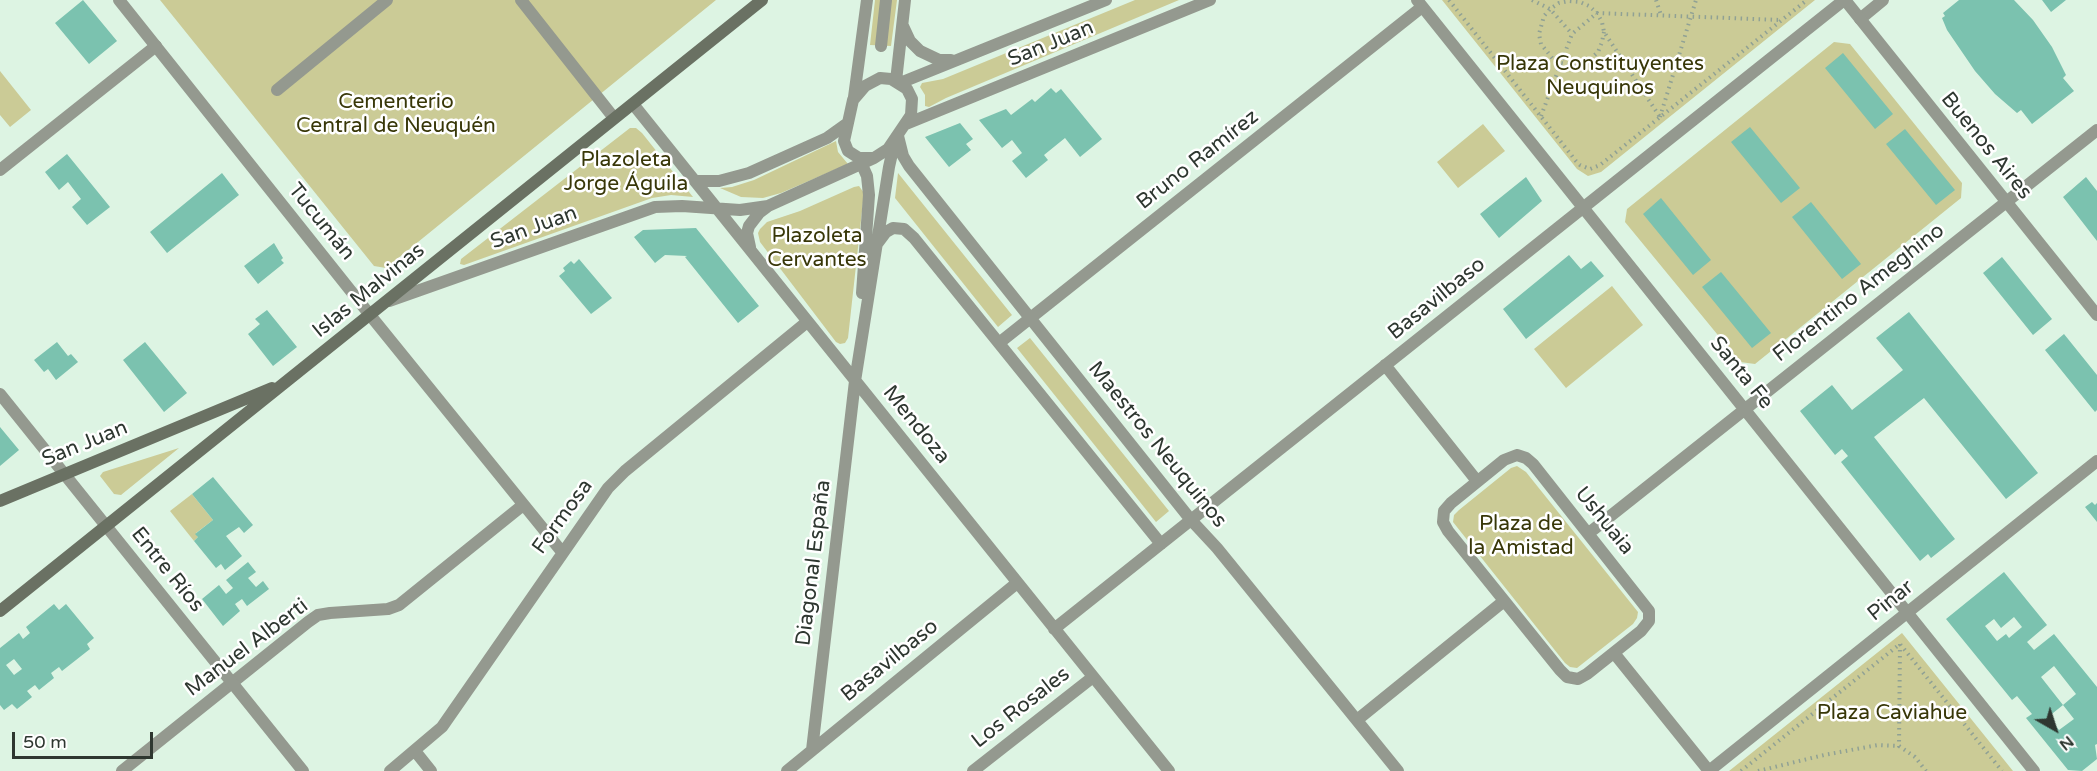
<!DOCTYPE html>
<meta charset="utf-8">
<style>
body{margin:0}
#map{position:relative;width:2097px;height:771px;overflow:hidden;background:#ddf4e3;font-family:"Varela Round",sans-serif}
canvas{display:block}
.north{position:absolute;left:2025px;top:699px;width:60px;height:60px;-webkit-text-stroke:4px #fff;paint-order:stroke;rotate:141deg;font-size:16px;font-weight:700;line-height:24px;text-align:center;color:#2e3730}
.north::after{content:'';display:block;margin:auto;width:21px;height:27px;background:#2e3730;clip-path:polygon(50% 0,100% 100%,50% 72%,0 100%)}
.scale{position:absolute;left:12px;top:732px;width:141px;height:27px;box-sizing:border-box;border:3px solid #2e3730;border-top:0;padding-left:8px;font-size:18px;line-height:21px;white-space:nowrap;color:#2e3730;-webkit-text-stroke:4px #fff;paint-order:stroke}
</style>
<div id="map">
<canvas width="2097" height="771"></canvas>
<div class="north">N</div>
<div class="scale">50 m</div>
</div>
<script>
const ctx = document.querySelector('canvas').getContext('2d');
ctx.lineJoin = 'round';
function fillPath(path, color) { ctx.fillStyle = color; ctx.fill(path, 'evenodd'); }
const poly = rows => new Path2D(rows.map(r => 'M' + r).join(''));
function trace(path, color, width, dash) { ctx.strokeStyle = color; ctx.lineWidth = width; ctx.lineCap = dash ? 'butt' : 'round'; ctx.setLineDash(dash || []); ctx.stroke(path); }
function write(font, color, halo, rows, align = 'center') {
  ctx.font = font + ' "Varela Round",sans-serif'; ctx.lineWidth = 5; ctx.setLineDash([]); ctx.textBaseline = 'middle'; ctx.strokeStyle = halo; ctx.fillStyle = color; for (const [text, x, y, turn = 0] of rows) {
    ctx.save(); ctx.translate(x, y); ctx.rotate((+turn || 0) * Math.PI / 180); ctx.textAlign = isNaN(turn) ? turn : align; if (halo) ctx.strokeText(text, 0, 0); ctx.fillText(text, 0, 0); ctx.restore();
  }
}
fillPath(poly([
 [160,0,716,0,386,268,374,266],
 [875,0,897,0,891,46,870,45],
 [1135,0,1179,0,946,98,929,107,925,106,925,95,920,87,922,83,943,79],
 [1442,0,1815,0,1601,172,1588,176,1577,169],
 [1834,42,1850,44,1962,183,1961,198,1755,364,1740,362,1625,222,1627,209],
 [0,71,31,110,10,127,0,115],
 [1483,124,1505,151,1458,188,1437,162],
 [630,128,636,128,642,133,693,197,671,195,652,198,464,265,460,264,461,259],
 [836,141,838,152,848,164,781,193,763,198,741,197,720,188,732,187,754,180],
 [898,173,1012,315,998,327,895,198],
 [859,186,864,193,848,338,845,343,840,344,836,342,760,242,758,233,760,229,767,222,800,211,854,187],
 [1612,286,1643,325,1566,388,1534,349],
 [1030,338,1169,511,1156,522,1017,348],
 [179,448,121,495,114,494,100,476,103,472],
 [1517,466,1526,472,1638,612,1637,618,1633,624,1577,668,1570,667,1565,663,1453,522,1454,515,1459,510,1511,468],
 [192,494,213,520,196,533,198,537,194,541,170,511],
 [1902,633,2013,771,1729,771]
]), '#cbcb96');
fillPath(poly([
 [83,0,117,41,89,64,55,23],
 [1959,0,2014,0,2033,20,2052,47,2066,75,2063,78,2074,91,2032,124,2021,110,2017,113,1995,94,1975,71,1947,30,1942,18,1945,16,1943,13],
 [2042,0,2066,0,2051,12],
 [1843,53,1893,114,1875,129,1825,68],
 [1051,88,1056,93,1061,89,1102,139,1080,157,1065,138,1044,155,1048,160,1026,178,1012,161,1022,153,1012,140,1002,148,979,120,1006,109,1011,115,1032,99,1035,102],
 [960,123,973,139,966,144,971,150,949,167,925,137],
 [1750,127,1800,188,1781,203,1731,142],
 [1905,129,1955,190,1936,205,1886,144],
 [67,154,110,207,87,225,72,207,81,199,68,182,59,190,45,172],
 [222,173,239,195,167,253,150,232],
 [1526,177,1542,201,1499,238,1480,214],
 [2086,177,2097,191,2097,241,2063,197],
 [1661,198,1711,260,1693,275,1643,214],
 [1811,202,1861,264,1842,279,1792,217],
 [696,228,759,306,738,323,685,257,687,256,665,255,655,263,634,237,643,230],
 [274,243,283,258,281,260,284,263,258,284,244,266],
 [1569,255,1581,269,1591,261,1604,276,1526,339,1503,309],
 [2002,257,2052,319,2033,335,1983,273],
 [579,259,612,298,591,314,559,276,565,271,563,268,571,261,574,264],
 [1721,272,1771,333,1752,348,1702,287],
 [267,310,297,347,273,366,248,334,260,324,255,319],
 [1909,312,2038,473,2006,499,1924,398,1874,437,1955,539,1931,558,1928,554,1920,561,1841,462,1848,456,1842,449,1835,455,1800,411,1832,385,1852,410,1903,370,1876,338],
 [2064,334,2097,375,2097,410,2095,412,2045,350],
 [57,342,68,356,71,354,78,362,56,380,48,369,44,372,34,360],
 [145,342,187,393,164,412,123,360],
 [0,427,19,450,0,466],
 [213,477,253,525,244,533,239,527,226,536,242,556,225,570,221,564,216,568,194,541,198,537,195,534,213,520,192,494],
 [2092,502,2095,505,2097,503,2097,522,2085,507],
 [248,562,256,572,248,578,256,587,263,581,269,589,247,606,242,599,235,604,240,611,223,626,202,599,219,585,226,594,233,588,226,580],
 [2004,572,2047,625,2027,642,2034,650,2054,634,2097,687,2097,744,2095,745,2097,759,2082,771,2068,770,2026,718,2032,714,2017,696,2012,700,1946,619],
 [2014,617,2022,627,2009,638,2006,634,1997,641,1985,626,1994,619,2001,628],
 [2054,666,2076,694,2063,705,2074,719,2059,730,2048,717,2063,705,2041,677],
 [54,604,59,610,66,604,94,638,87,644,90,649,62,671,59,667,51,673,54,678,39,690,35,685,27,691,32,697,17,709,12,704,4,710,0,705,0,648,19,633,23,639,30,633,26,627],
 [14,659,22,669,14,675,6,665]
]), '#7bc2af');
trace(poly([
 [1449,0,1576,161,1580,165,1590,169,1600,165,1807,0],
 [1532,0,1550,9,1572,34],
 [1656,0,1661,15],
 [1604,32,1602,42,1598,52,1590,59,1581,63,1571,65,1561,63,1553,59,1541,44,1539,34,1544,16,1550,9,1559,3,1569,1,1580,2,1589,6,1597,13,1602,22,1604,32,1660,117],
 [1541,116,1572,34,1597,13,1781,20],
 [1660,117,1696,0],
 [1900,644,1899,746,1915,757,1926,771],
 [1741,771,1900,644,2002,771],
 [1758,771,1824,755,1878,745,1899,746]
]), '#90a194', 4, [1.5, 4.5]);
trace(poly([
 [1860,19,1883,0],
 [881,46,886,0]
]), '#94998f', 12);
trace(poly([
 [521,0,614,118],
 [1417,0,2034,771],
 [1845,0,2097,315],
 [903,26,910,41,920,51,939,60,951,60],
 [880,78,891,79,907,89,912,99,911,115,888,149,874,158,859,158,848,151,844,141,853,100,865,86,880,78],
 [896,81,905,0],
 [900,83,1106,0],
 [277,90,387,0],
 [854,97,867,0],
 [633,104,1169,771],
 [906,124,1210,0],
 [898,136,903,156,909,166,1191,520,1217,548,1398,771],
 [859,158,867,176,869,195,862,293],
 [0,170,156,46],
 [695,181,719,181,749,173,827,138,848,123],
 [877,244,886,232,893,228,904,229,914,238,1161,544],
 [750,247,747,233,749,226,759,213,767,207],
 [389,301,655,207,682,206,740,210,768,206,874,158],
 [370,315,562,552],
 [999,343,1422,7],
 [1385,365,1477,481],
 [1517,455,1526,458,1533,464,1649,611,1649,621,1641,631,1587,674,1578,679,1567,677,1560,670,1448,531,1443,522,1444,511,1451,503,1504,460,1517,455],
 [1589,533,2097,130],
 [1054,629,1844,0],
 [1614,653,1709,771],
 [1357,720,1504,601],
 [812,750,855,381,889,167,895,140],
 [415,751,431,771],
 [122,771,308,622,318,615,330,613,388,609,399,605,523,505],
 [390,771,442,727,608,488,625,471,807,322],
 [787,771,1017,583],
 [973,771,1093,677],
 [1709,771,2097,461]
]), '#94998f', 12);
trace(poly([
 [119,0,370,315],
 [0,394,303,771]
]), '#94998f', 12);
trace(poly([
 [0,501,272,388],
 [0,611,762,0]
]), '#6a7163', 12);
write('21px', '#2e3730', '#fff', [
 ["San Juan",1051,44,-22],
 ["Buenos Aires",1986,146,51],
 ["Bruno Ramírez",1198,160,-38],
 ["Tucumán",321,222,51],
 ["San Juan",534,228,-20],
 ["Islas Malvinas",369,291,-39],
 ["Florentino Ameghino",1859,293,-38],
 ["Basavilbaso",1437,299,-39],
 ["Santa Fe",1741,373,51],
 ["Mendoza",916,425,51],
 ["San Juan",85,444,-22],
 ["Maestros Neuquinos",1157,445,51],
 ["Formosa",563,517,-54],
 ["Ushuaia",1604,521,51],
 ["Diagonal España",814,563,-83],
 ["Entre Ríos",167,570,51],
 ["Pinar",1891,601,-39],
 ["Manuel Alberti",247,648,-37],
 ["Basavilbaso",890,661,-39],
 ["Los Rosales",1021,708,-38]
]);
write('21px', '#383708', '#fff', [
 ["Plaza Constituyentes",1600,64],
 ["Neuquinos",1600,88],
 ["Cementerio",396,102],
 ["Central de Neuquén",396,126],
 ["Plazoleta",626,160],
 ["Jorge Águila",626,184],
 ["Plazoleta",817,236],
 ["Cervantes",817,260],
 ["Plaza de",1521,524],
 ["la Amistad",1521,548],
 ["Plaza Caviahue",1892,713]
]);
</script>
